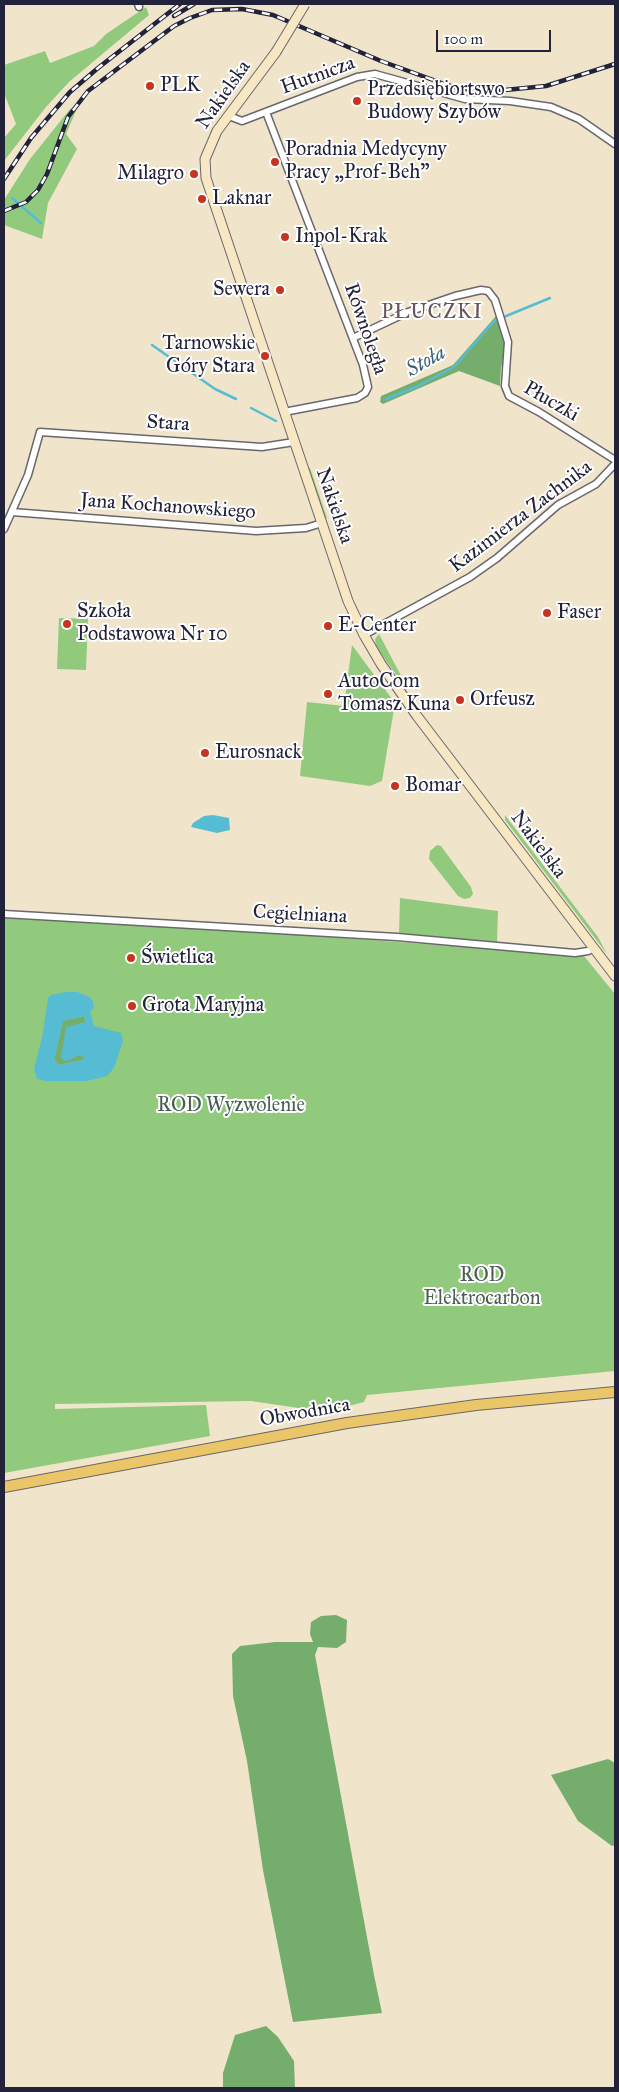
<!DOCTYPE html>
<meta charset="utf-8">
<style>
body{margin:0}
#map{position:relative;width:619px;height:2092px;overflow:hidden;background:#f0e5ca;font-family:"IM FELL Great Primer",serif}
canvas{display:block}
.frame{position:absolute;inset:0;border:5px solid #22223b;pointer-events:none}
.scale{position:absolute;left:436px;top:30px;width:115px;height:22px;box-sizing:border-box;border:2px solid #22223b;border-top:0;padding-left:6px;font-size:15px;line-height:18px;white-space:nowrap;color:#22223b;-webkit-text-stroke:4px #fff;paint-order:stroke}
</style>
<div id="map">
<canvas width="619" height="2092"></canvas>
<div class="frame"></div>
<div class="scale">100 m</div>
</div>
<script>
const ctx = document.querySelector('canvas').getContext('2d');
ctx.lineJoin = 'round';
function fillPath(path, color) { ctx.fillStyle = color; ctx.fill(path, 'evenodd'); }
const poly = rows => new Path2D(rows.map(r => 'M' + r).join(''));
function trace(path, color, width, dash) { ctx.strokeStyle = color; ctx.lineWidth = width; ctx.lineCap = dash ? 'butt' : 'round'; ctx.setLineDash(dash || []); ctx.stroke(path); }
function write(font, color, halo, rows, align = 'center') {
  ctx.font = font + ' "IM FELL Great Primer",serif'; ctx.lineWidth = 4; ctx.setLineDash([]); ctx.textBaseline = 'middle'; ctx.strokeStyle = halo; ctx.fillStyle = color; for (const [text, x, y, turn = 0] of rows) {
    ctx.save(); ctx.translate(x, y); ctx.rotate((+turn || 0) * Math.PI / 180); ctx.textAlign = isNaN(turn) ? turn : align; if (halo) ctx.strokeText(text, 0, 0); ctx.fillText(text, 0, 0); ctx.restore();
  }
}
fillPath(poly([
 [146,7,149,15,69,82,46,107,4,161,4,138,16,124,4,93,4,65,45,51,50,63,94,46,106,34],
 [79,104,66,134,77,149,48,203,42,239,4,225,4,200,30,159,70,109],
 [310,468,327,518,324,518,308,469],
 [59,618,88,619,86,670,57,669],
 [379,634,407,687,406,688,376,647,375,639],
 [352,645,395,703,382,781,370,786,300,776,307,702,344,706],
 [505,815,598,937,607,954,505,820],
 [437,845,441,846,471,887,473,894,470,898,464,899,458,896,429,859,430,851],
 [400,898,498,911,497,942,399,933],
 [4,918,331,937,584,956,615,994,615,1371,367,1395,364,1402,326,1412,251,1401,55,1404,55,1409,206,1405,210,1436,4,1473]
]), '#92ca7d');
fillPath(poly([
 [496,316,506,345,501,368,500,386,459,371,383,404,380,402,381,396,453,365],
 [84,1016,86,1022,73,1026,74,1058,78,1055,86,1057,82,1060,59,1065,54,1060,63,1021],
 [336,1615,347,1620,346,1642,337,1648,318,1647,315,1655,374,1975,382,2013,293,2022,263,1870,247,1761,233,1696,232,1654,240,1646,275,1642,313,1642,310,1634,311,1622,321,1616],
 [608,1759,615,1763,615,1845,612,1846,578,1821,551,1775],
 [266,2026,278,2037,294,2061,295,2088,223,2088,223,2073,235,2035]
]), '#75ae6c');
fillPath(poly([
 [213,815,229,818,230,830,217,833,191,827,193,823,204,816],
 [65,992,77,992,88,996,93,1001,94,1007,90,1012,94,1026,121,1033,123,1041,114,1068,107,1076,87,1081,45,1081,37,1079,34,1069,43,1033,48,998,51,995],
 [84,1016,86,1019,86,1022,66,1027,61,1058,65,1061,74,1058,78,1055,85,1057,82,1060,59,1065,54,1060,63,1021]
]), '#56bcd4');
trace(poly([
 [12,198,41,223],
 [152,345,215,389,236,399],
 [386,399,418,386,454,367,494,321,550,298],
 [251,408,276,421]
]), '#56bcd4', 2.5);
const street = poly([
 [138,4,139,7],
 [266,112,363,365,368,387,365,393,357,398,284,412],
 [229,116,242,121,357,77,375,74,465,99,510,101,551,107,579,119,615,144],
 [353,338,408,312,455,296,481,290,488,291,495,300,508,342,505,386,509,396,539,412,615,460],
 [12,512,256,531,306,528,322,523],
 [4,529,28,475,40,432,262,447,294,442],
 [364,635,470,577,497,558,558,505,596,484,615,464],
 [4,914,397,937,575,953,588,951,594,948]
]);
const secondary = poly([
 [276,52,217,131,205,159,206,178,348,601,364,635,381,664,417,716,615,976]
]);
const primary = poly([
 [4,1487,347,1423,476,1405,615,1392]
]);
trace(street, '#6a666d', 9);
trace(secondary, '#6a666d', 11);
trace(primary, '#6a666d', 12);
trace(street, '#fff', 6);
trace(secondary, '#f7e8c3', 9);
trace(primary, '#ebc669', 10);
const rail = poly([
 [174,16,194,4],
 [4,179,31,138,70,92,98,68,180,4],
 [4,211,26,202,38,190,47,174,68,117,88,91,174,26,190,18,212,10,242,9,273,15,381,61,447,85,463,89,505,90,546,86,615,64]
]);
trace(rail, '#22223b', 4.5);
trace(rail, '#fff', 2.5, [8]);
const secondaryBridge = poly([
 [276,52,305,4]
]);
trace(secondaryBridge, '#6a666d', 11, []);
trace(secondaryBridge, '#f7e8c3', 9);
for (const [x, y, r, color] of [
 [150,86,5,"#c8321e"],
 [357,101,5,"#c8321e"],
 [275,162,5,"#c8321e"],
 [194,174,5,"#c8321e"],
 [202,199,5,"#c8321e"],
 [285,237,5,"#c8321e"],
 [280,290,5,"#c8321e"],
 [265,356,5,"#c8321e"],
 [547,613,5,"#c8321e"],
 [67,624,5,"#c8321e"],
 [328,626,5,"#c8321e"],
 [328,694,5,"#c8321e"],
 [460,700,5,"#c8321e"],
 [205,753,5,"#c8321e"],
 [395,786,5,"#c8321e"],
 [131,958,5,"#c8321e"],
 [132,1006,5,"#c8321e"]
]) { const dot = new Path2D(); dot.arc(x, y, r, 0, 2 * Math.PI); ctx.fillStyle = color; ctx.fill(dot); trace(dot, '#fff', 2); }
write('20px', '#22223b', '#fff', [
 ["Hutnicza",318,76,-20],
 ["Nakielska",224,95,-55],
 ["Równoległa",365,329,71],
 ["Płuczki",551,402,30],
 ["Stara",168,424,4],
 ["Nakielska",334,506,71],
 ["Jana Kochanowskiego",168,507,4],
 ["Kazimierza Zachnika",521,517,-37],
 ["Nakielska",538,845,53],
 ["Cegielniana",300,915,3],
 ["Obwodnica",305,1413,-10]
]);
write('20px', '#22223b', '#fff', [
 ["PLK",160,86],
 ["Przedsiębiortswo",367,90],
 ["Budowy Szybów",367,113],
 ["Poradnia Medycyny",285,150],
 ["Pracy „Prof-Beh”",285,173],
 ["Milagro",184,174,"right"],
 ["Laknar",212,199],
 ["Inpol-Krak",295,237],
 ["Sewera",270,290,"right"],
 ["Tarnowskie",255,344,"right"],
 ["Góry Stara",255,367,"right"],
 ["Szkoła",77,612],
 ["Podstawowa Nr 10",77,635],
 ["Faser",557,613],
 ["E-Center",338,626],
 ["AutoCom",338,682],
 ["Tomasz Kuna",338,705],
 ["Orfeusz",470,700],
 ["Eurosnack",215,753],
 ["Bomar",405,786],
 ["Świetlica",141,958],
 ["Grota Maryjna",142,1006]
], 'left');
write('20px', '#495d52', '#fff', [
 ["ROD Wyzwolenie",231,1106],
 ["ROD",482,1276],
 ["Elektrocarbon",482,1299]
]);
ctx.letterSpacing = '1px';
write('21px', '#67555d', '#fff', [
 ["PŁUCZKI",432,313]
]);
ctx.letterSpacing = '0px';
write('italic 21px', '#376078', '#fff', [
 ["Stoła",426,362,-30]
]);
</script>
